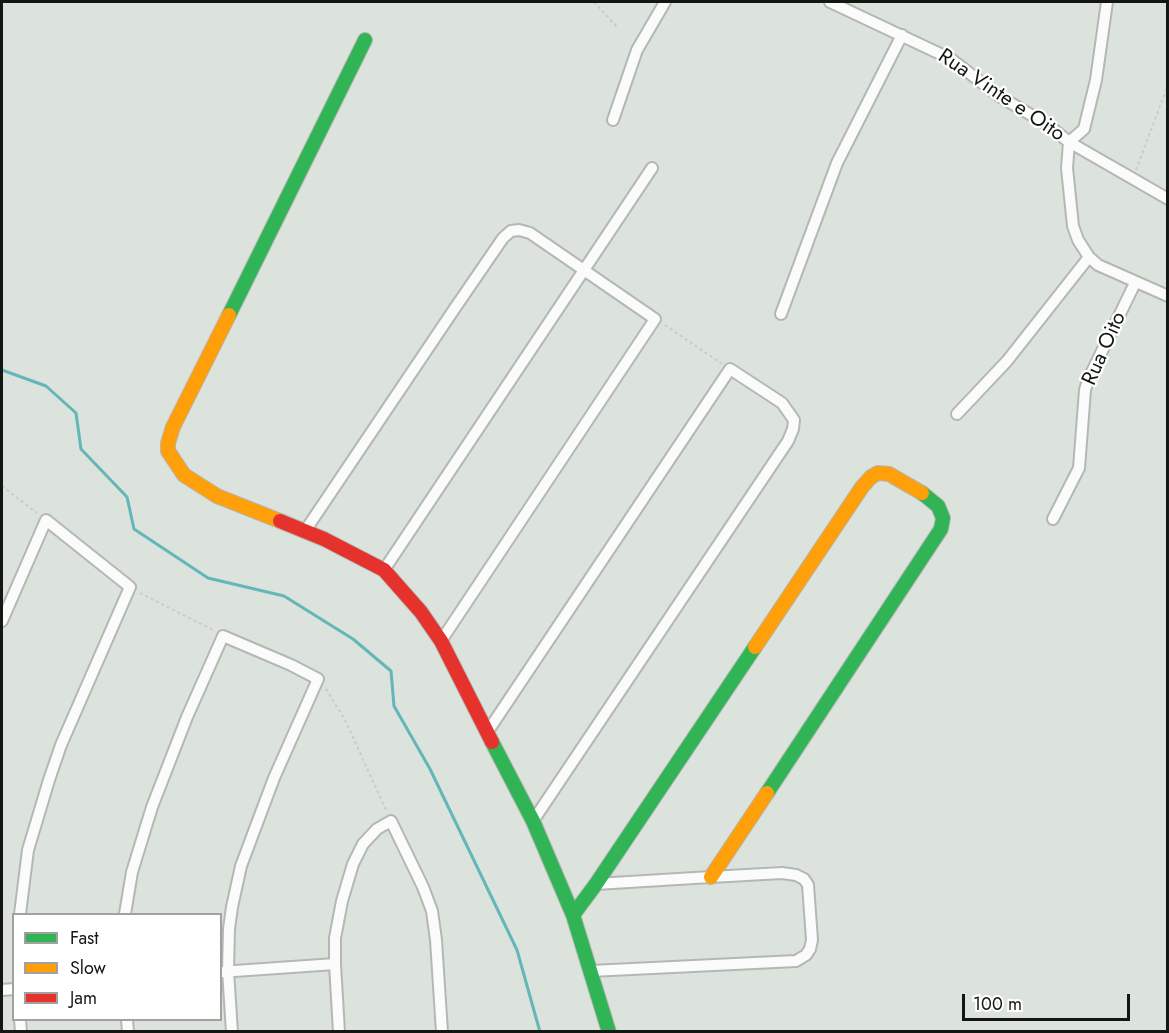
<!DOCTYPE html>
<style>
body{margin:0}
#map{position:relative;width:1169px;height:1033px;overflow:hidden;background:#dce2dc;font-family:Jost,sans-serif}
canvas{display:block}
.frame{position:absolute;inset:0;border:3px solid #131712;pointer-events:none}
.legend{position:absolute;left:12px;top:913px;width:210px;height:108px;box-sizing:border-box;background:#fff;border:2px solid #a1a2a0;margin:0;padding:8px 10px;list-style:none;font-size:18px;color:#131712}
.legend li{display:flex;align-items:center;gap:12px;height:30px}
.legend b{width:30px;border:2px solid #a1a2a0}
.scale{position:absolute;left:962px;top:994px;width:168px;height:27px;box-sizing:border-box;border:3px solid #131712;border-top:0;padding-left:8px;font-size:18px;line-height:21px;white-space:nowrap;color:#131712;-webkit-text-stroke:4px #fff;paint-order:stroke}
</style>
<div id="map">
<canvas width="1169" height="1033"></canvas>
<div class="frame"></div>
<ul class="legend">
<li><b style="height:8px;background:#30b455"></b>Fast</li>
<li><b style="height:8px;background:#ff9f0a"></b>Slow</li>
<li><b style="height:8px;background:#e5322d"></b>Jam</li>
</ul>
<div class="scale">100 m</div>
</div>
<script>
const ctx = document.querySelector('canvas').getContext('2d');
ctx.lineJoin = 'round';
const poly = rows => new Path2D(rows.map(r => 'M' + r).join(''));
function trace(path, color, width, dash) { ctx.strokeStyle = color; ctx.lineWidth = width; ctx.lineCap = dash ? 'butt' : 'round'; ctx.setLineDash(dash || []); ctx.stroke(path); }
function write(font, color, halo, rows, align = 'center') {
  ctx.font = font + ' Jost,sans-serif'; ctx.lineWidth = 4.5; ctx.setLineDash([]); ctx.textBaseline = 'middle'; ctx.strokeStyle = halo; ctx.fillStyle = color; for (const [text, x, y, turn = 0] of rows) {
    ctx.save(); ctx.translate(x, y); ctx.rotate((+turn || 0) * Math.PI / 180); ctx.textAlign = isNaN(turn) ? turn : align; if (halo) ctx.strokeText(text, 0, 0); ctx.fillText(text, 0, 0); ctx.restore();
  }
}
trace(poly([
 [2,370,46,386,76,413,81,449,127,497,134,529,208,578,284,596,353,639,391,671,394,706,430,769,517,950,540,1032]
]), '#63b7b8', 3);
const street = poly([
 [830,2,951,59,999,96,1048,125,1069,142,1168,199],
 [1107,2,1096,80,1084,129,1069,142,1067,168,1073,226,1078,240,1089,257,1098,265,1168,296],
 [613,120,637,50,665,2],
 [781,314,837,163,902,35],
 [957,414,1007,361,1089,257],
 [1053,519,1079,468,1085,390,1088,380,1135,283],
 [305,531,455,308,503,238,511,231,519,230,530,233,655,319,441,641],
 [384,570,652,168],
 [2,621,46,520,130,587,61,745,49,780,28,850,20,914],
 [488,731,730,369,782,403,794,420,793,429,788,441,533,821],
 [125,914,132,872,152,807,187,717,223,636,291,665,318,679,274,778,241,866,232,907,229,929,228,971,232,1032],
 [591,971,796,961,806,955,810,949,812,940,808,885,804,879,796,875,782,873,711,877,596,884],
 [220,972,335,964],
 [2,990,14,989],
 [20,1020,21,1032],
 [127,1020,128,1032],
 [339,1032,335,964,335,938,342,901,353,864,363,844,377,829,391,821,423,887,432,911,436,940,442,1032]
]);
const fast = poly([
 [229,315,365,40],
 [492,742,533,821,573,915,609,1032],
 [767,793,941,529,943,518,938,506,922,493],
 [573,915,596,884,755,647]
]);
const slow = poly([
 [229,315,173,427,168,443,168,451,184,475,217,496,280,521],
 [755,647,862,487,871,477,878,473,889,474,922,493],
 [711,877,767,793]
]);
const jam = poly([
 [280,521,324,539,384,570,421,612,441,641,492,742]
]);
trace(street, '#b4b8b4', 14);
trace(fast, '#b4b8b4', 16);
trace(slow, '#b4b8b4', 16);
trace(jam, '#b4b8b4', 16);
trace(poly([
 [594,2,618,28],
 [1136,170,1168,85],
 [665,325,722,364],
 [2,486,37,513],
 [140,593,215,631],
 [326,689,346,722,386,810]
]), '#caccca', 2, [3, 3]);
trace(street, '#fafbfa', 10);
trace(fast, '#30b455', 14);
trace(slow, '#ff9f0a', 14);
trace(jam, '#e5322d', 14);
write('21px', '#131712', '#fff', [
 ["Rua Vinte e Oito",1001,96,34],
 ["Rua Oito",1105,349,-66]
]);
</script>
